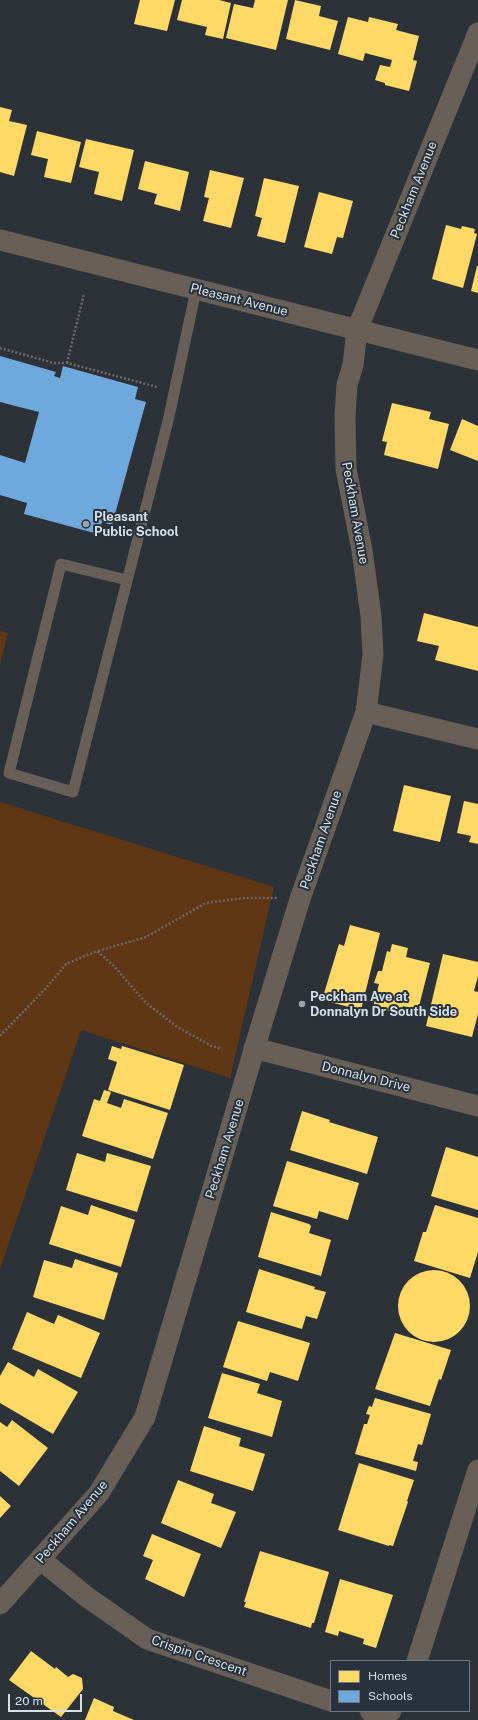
<!DOCTYPE html>
<style>
body{margin:0}
#map{position:relative;width:478px;height:1720px;overflow:hidden;background:#2d3238;font-family:"Public Sans",sans-serif}
canvas{display:block}
.legend{position:absolute;left:330px;top:1660px;width:140px;height:52px;box-sizing:border-box;background:#28323d;border:1px solid #6f7781;margin:0;padding:5px 7px;list-style:none;font-size:12px;color:#d9dfe6}
.legend li{display:flex;align-items:center;gap:8px;height:20px}
.legend b{width:20px;border:1px solid #6f7781}
.scale{position:absolute;left:8px;top:1694px;width:74px;height:18px;box-sizing:border-box;border:2px solid #d9dfe6;border-top:0;padding-left:5px;font-size:12px;line-height:14px;white-space:nowrap;color:#d9dfe6;-webkit-text-stroke:3px #28323d;paint-order:stroke}
</style>
<div id="map">
<canvas width="478" height="1720"></canvas>
<ul class="legend">
<li><b style="height:11px;background:#ffd966"></b>Homes</li>
<li><b style="height:11px;background:#6fa8dc"></b>Schools</li>
</ul>
<div class="scale">20 m</div>
</div>
<script>
const ctx = document.querySelector('canvas').getContext('2d');
ctx.lineJoin = 'round';
function fillPath(path, color) { ctx.fillStyle = color; ctx.fill(path, 'evenodd'); }
const poly = rows => new Path2D(rows.map(r => 'M' + r).join(''));
function trace(path, color, width, dash) { ctx.strokeStyle = color; ctx.lineWidth = width; ctx.lineCap = dash ? 'butt' : 'round'; ctx.setLineDash(dash || []); ctx.stroke(path); }
function write(font, color, halo, rows, align = 'center') {
  ctx.font = font + ' "Public Sans",sans-serif'; ctx.lineWidth = 4; ctx.setLineDash([]); ctx.textBaseline = 'middle'; ctx.strokeStyle = halo; ctx.fillStyle = color; for (const [text, x, y, turn = 0] of rows) {
    ctx.save(); ctx.translate(x, y); ctx.rotate((+turn || 0) * Math.PI / 180); ctx.textAlign = isNaN(turn) ? turn : align; if (halo) ctx.strokeText(text, 0, 0); ctx.fillText(text, 0, 0); ctx.restore();
  }
}
fillPath(poly([
 [0,631,8,633,0,664],
 [0,802,274,887,230,1078,81,1030,0,1269]
]), '#603714');
fillPath(poly([
 [140,0,175,0,167,31,134,24],
 [182,0,219,0,231,3,223,39,205,35,207,27,177,20],
 [255,0,288,0,276,50,226,38,234,4,253,8],
 [295,0,321,6,319,16,338,21,330,50,286,39],
 [348,17,368,22,369,17,398,24,396,30,419,36,413,60,417,61,409,91,385,85,385,83,375,80,380,65,390,67,392,60,365,53,363,61,338,54],
 [0,107,12,110,9,121,27,125,14,176,0,172],
 [37,131,81,142,71,183,44,177,48,159,31,155],
 [86,139,134,150,122,201,94,194,99,172,79,167],
 [145,161,189,172,180,211,154,204,157,194,138,189],
 [210,170,244,178,231,228,203,221,209,198,204,197],
 [264,178,299,186,285,243,257,236,262,218,255,216],
 [319,192,353,201,343,238,337,237,332,254,304,247],
 [446,225,461,229,462,226,475,229,474,233,477,234,463,288,432,279],
 [477,266,478,266,478,293,471,291],
 [392,403,431,412,429,419,449,424,438,469,384,455,387,442,382,441],
 [462,419,478,426,478,461,450,450],
 [424,613,478,627,478,671,435,660,439,646,417,641],
 [404,785,451,796,440,842,393,831],
 [464,801,478,804,478,844,469,842,471,836,457,833],
 [350,925,380,933,361,1010,322,1000,339,944,344,946],
 [392,944,408,948,406,957,430,963,418,1010,403,1006,400,1014,373,1007,379,984,374,983,378,971,382,971,387,951,390,952],
 [443,954,478,962,478,976,474,991,478,992,478,1014,472,1037,426,1026],
 [112,1046,121,1049,122,1046,184,1065,170,1110,108,1090,117,1062,108,1059],
 [104,1090,111,1092,107,1103,121,1108,124,1099,168,1113,153,1159,82,1136,94,1099,100,1101],
 [302,1111,330,1120,329,1122,378,1137,367,1174,290,1150],
 [446,1147,478,1157,478,1210,431,1196],
 [77,1153,105,1162,107,1153,151,1166,137,1212,66,1190],
 [287,1161,359,1183,348,1220,319,1211,317,1219,273,1206],
 [91,1205,135,1220,121,1267,49,1244,61,1206,88,1215],
 [435,1205,478,1218,478,1252,470,1278,414,1261,423,1232,426,1232],
 [271,1212,309,1224,311,1226,309,1233,331,1240,321,1276,258,1257],
 [75,1259,118,1273,104,1320,33,1297,44,1260,72,1268],
 [259,1269,315,1287,314,1289,326,1292,317,1319,306,1316,302,1329,246,1312],
 '398 1306a36 36 0 1 1 72 0a36 36 0 1 1-72 0Z',
 [27,1312,54,1324,58,1315,100,1333,81,1378,12,1349],
 [238,1321,310,1343,298,1381,270,1372,267,1381,223,1367],
 [395,1333,451,1350,441,1380,439,1379,430,1406,375,1389],
 [8,1362,34,1377,38,1369,78,1392,53,1434,0,1403,0,1376],
 [222,1373,260,1384,257,1393,282,1401,272,1437,208,1418],
 [375,1398,431,1414,422,1445,418,1444,413,1461,418,1462,416,1471,355,1454,364,1424,367,1424,370,1415,366,1414,369,1406,372,1407],
 [12,1420,48,1448,19,1486,0,1471,0,1422,7,1427],
 [204,1426,241,1438,239,1446,265,1454,253,1491,190,1471],
 [359,1463,414,1480,407,1501,408,1502,393,1546,389,1545,389,1546,338,1530],
 [178,1480,214,1494,211,1503,236,1512,221,1548,161,1523],
 [0,1496,11,1506,0,1518],
 [152,1534,201,1554,184,1597,145,1579,153,1560,143,1556],
 [260,1551,329,1572,314,1623,312,1623,311,1628,244,1607,246,1602,244,1602],
 [340,1579,393,1595,376,1648,363,1644,364,1639,339,1631,338,1636,325,1632],
 [31,1651,55,1669,56,1667,68,1677,73,1674,82,1678,83,1689,61,1717,9,1680],
 [94,1698,114,1707,113,1711,134,1720,85,1720]
]), '#ffd966');
fillPath(poly([
 [0,356,56,372,54,376,60,378,63,366,138,387,135,399,146,402,112,525,102,522,98,534,24,514,27,503,0,495,0,455,25,463,39,412,0,402]
]), '#6fa8dc');
trace(poly([
 [0,348,54,363,67,363,157,387],
 [67,363,84,294],
 [98,951,146,937,206,903,245,898,277,898],
 [0,1036,47,987,66,964,97,951,113,965,146,1003,179,1028,212,1046,222,1049]
]), '#6d6866', 2.5, [2, 2]);
trace(poly([
 [127,580,61,564,9,773,73,792,168,421,196,290]
]), '#685f59', 11);
trace(poly([
 [0,240,478,360],
 [366,712,478,739],
 [254,1048,478,1106],
 [41,1560,87,1597,147,1639,331,1701],
 [0,1604,99,1493,145,1417,262,1023,300,899,366,712,373,655,371,616,362,550,346,469,345,416,347,385,353,365,357,330,478,33],
 [417,1661,478,1470],
 [370,1711,388,1713,391,1711]
]), '#685f59', 21);
for (const [x, y, r, color] of [
 [86,524,4,"#9da2a9"],
 [302,1004,4,"#9da2a9"]
]) { const dot = new Path2D(); dot.arc(x, y, r, 0, 2 * Math.PI); ctx.fillStyle = color; ctx.fill(dot); trace(dot, '#28323d', 1.5); }
write('13px', '#d9dfe6', '#28323d', [
 ["Peckham Avenue",414,190,-68],
 ["Pleasant Avenue",239,300,14],
 ["Peckham Avenue",355,513,80],
 ["Peckham Avenue",321,840,-71],
 ["Donnalyn Drive",366,1077,14],
 ["Peckham Avenue",225,1149,-73],
 ["Peckham Avenue",72,1522,-50],
 ["Crispin Crescent",199,1656,19]
]);
write('bold 13px', '#d9dfe6', '#28323d', [
 ["Pleasant",94,517],
 ["Public School",94,532],
 ["Peckham Ave at",310,997],
 ["Donnalyn Dr South Side",310,1012]
], 'left');
</script>
